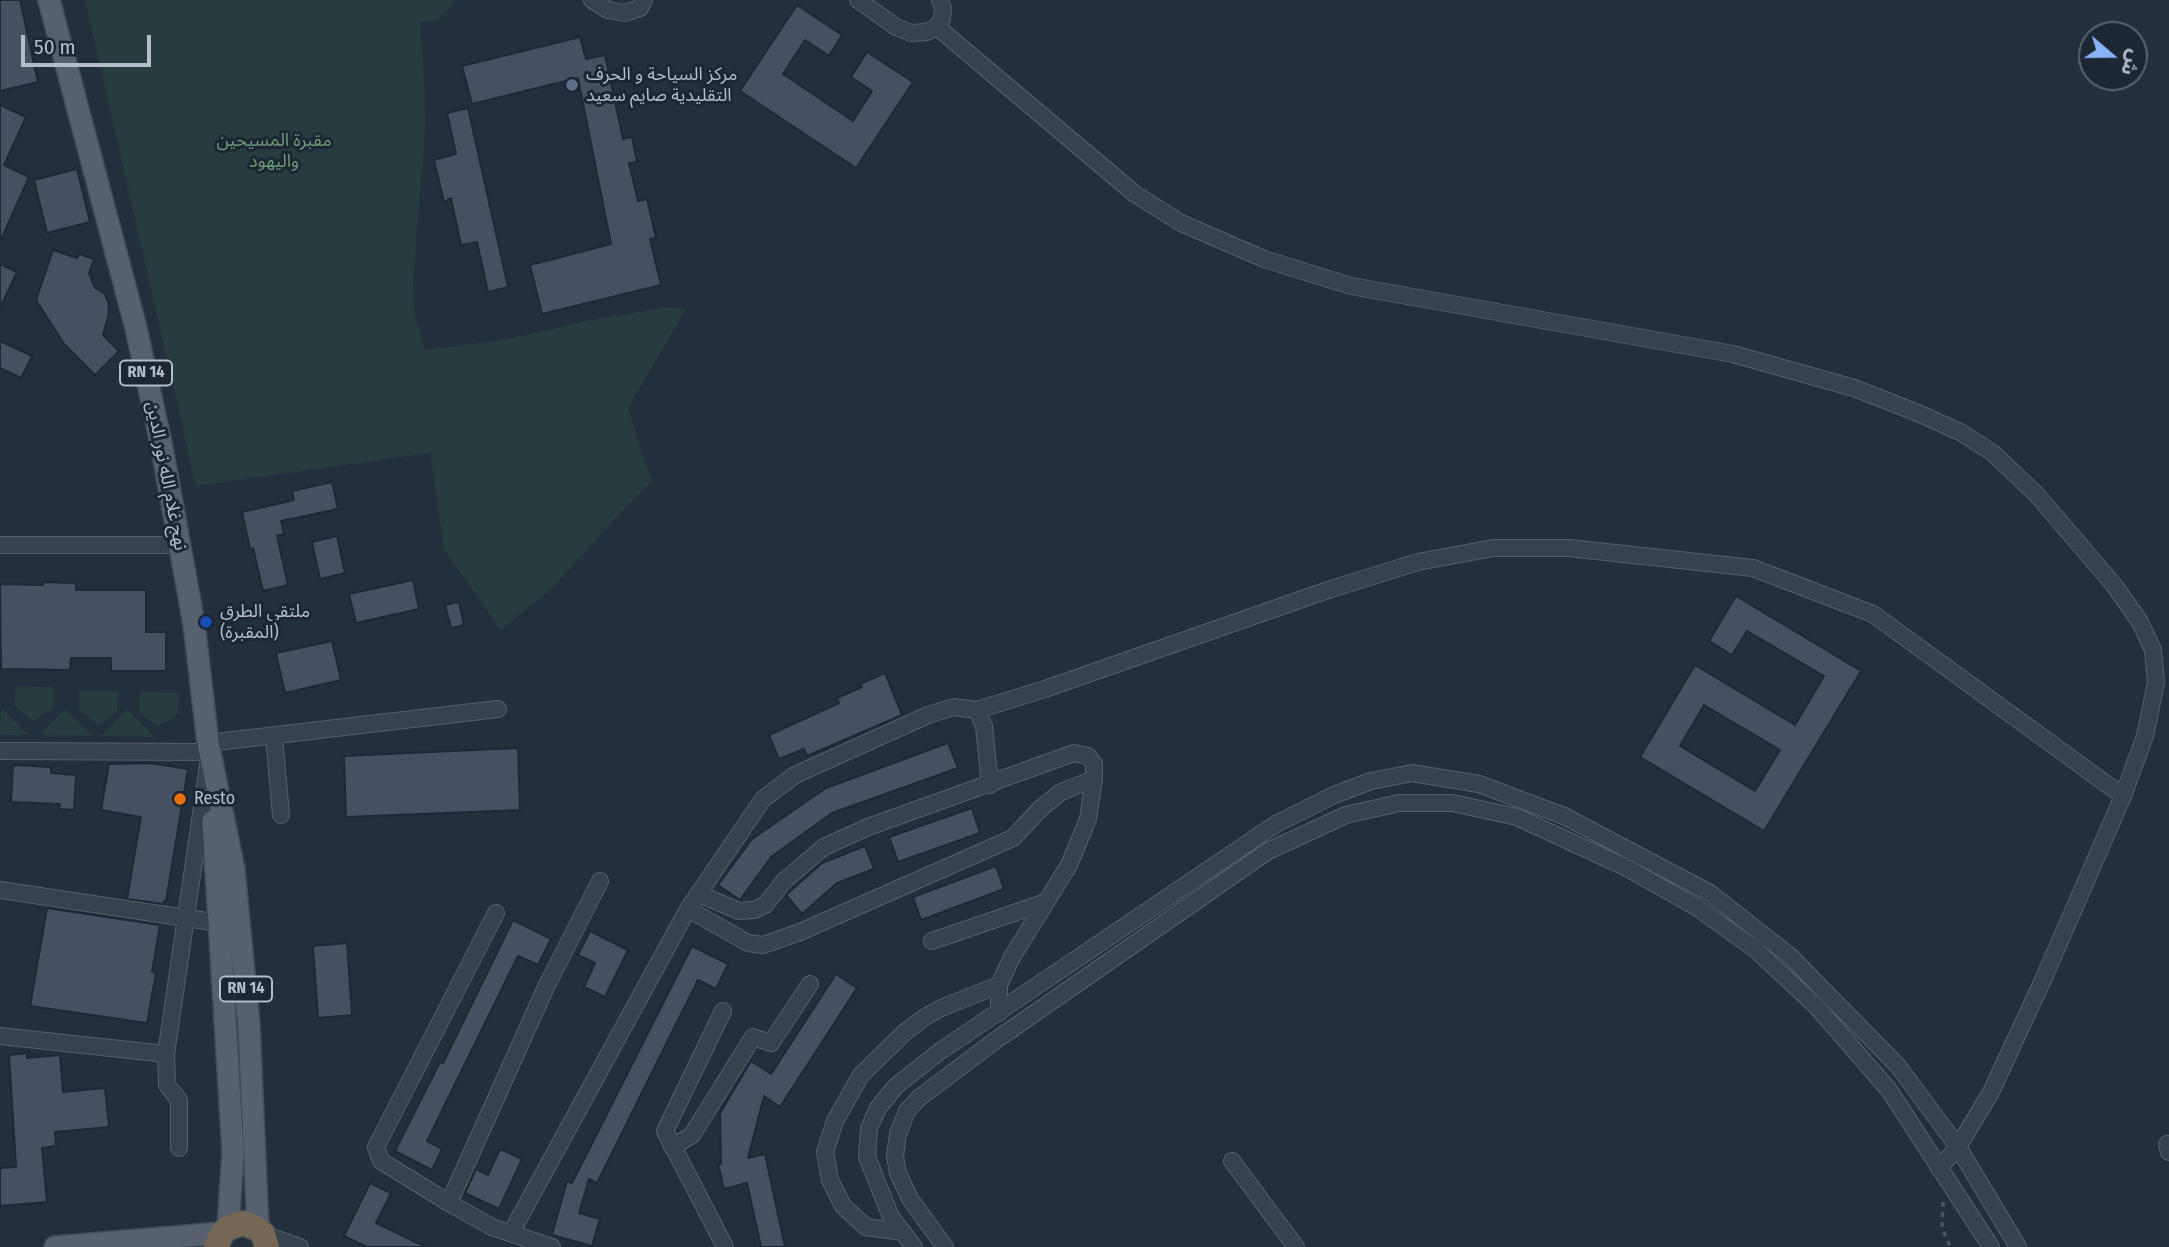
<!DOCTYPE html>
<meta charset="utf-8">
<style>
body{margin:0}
#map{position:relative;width:2169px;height:1247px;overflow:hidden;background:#242f3e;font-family:"Fira Sans Condensed","Noto Sans Arabic",sans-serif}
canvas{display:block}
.north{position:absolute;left:2078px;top:21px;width:70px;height:70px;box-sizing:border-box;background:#1d2633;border:2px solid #59626f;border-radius:50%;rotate:110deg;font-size:19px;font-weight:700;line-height:28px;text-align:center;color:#b4bcc9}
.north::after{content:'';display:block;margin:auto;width:24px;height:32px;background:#8ab4f8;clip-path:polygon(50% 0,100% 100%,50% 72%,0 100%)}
.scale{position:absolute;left:21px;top:35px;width:130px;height:32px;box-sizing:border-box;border:4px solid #b4bcc9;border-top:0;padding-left:9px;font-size:21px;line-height:24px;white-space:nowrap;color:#b4bcc9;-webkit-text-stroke:5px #1d2633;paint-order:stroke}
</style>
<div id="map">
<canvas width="2169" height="1247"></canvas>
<div class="north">ش</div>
<div class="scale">50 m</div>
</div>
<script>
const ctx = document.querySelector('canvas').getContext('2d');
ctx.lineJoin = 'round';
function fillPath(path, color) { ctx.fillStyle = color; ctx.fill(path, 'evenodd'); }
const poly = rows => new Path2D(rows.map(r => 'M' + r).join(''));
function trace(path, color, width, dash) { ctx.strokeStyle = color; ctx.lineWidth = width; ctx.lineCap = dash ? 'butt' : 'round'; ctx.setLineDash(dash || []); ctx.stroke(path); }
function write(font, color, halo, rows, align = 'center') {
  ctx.font = font + ' "Fira Sans Condensed","Noto Sans Arabic",sans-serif'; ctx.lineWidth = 6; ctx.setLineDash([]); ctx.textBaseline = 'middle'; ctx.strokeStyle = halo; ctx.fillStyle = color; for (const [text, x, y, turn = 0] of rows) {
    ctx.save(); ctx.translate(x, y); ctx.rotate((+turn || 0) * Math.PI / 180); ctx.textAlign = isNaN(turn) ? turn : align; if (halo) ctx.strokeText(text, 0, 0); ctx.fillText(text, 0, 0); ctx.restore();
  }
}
fillPath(poly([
 [85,0,456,0,437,21,420,22,426,118,413,282,414,312,425,350,508,339,591,320,668,307,686,309,628,408,646,466,653,480,623,510,554,586,501,630,444,549,430,453,196,486],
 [15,686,54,687,53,708,33,721,14,706],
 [79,690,118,691,117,712,98,725,79,710],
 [140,692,179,693,178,714,158,727,139,712],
 [1,708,29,735,0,735],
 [65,709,93,736,40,735],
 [127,709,155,737,101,736]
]), '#263c3f');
const building = poly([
 [0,0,20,0,38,82,0,91,0,0],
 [797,5,842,35,829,56,805,40,783,74,853,121,872,91,851,77,867,52,913,82,856,168,740,91,797,5],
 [580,37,586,59,605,55,623,139,632,137,637,162,629,163,638,201,647,199,656,238,650,239,661,285,542,314,530,265,611,244,578,78,472,104,462,66,580,37],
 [0,105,26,117,4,165,29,177,0,242,0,105],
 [468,108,508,287,488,292,477,242,461,245,451,198,444,202,434,160,456,154,447,113,468,108],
 [77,169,90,222,47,233,34,180,77,169],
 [53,250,77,258,79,254,94,259,89,273,95,288,104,293,108,301,109,313,103,335,119,351,95,375,64,344,36,300,53,250],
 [0,264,17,272,0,308,0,264],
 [0,341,32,356,21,378,0,368,0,341],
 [332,482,338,509,281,521,284,534,277,536,288,585,263,591,253,548,250,549,242,512,294,500,292,491,332,482],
 [337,536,345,573,320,579,312,542,337,536],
 [413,580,419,609,356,623,349,594,413,580],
 [43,582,76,583,76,590,146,590,146,632,166,632,166,671,111,671,111,658,71,658,70,670,1,669,0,584,43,585,43,582],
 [1736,596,1861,671,1764,831,1640,757,1695,665,1795,725,1824,676,1747,631,1732,655,1709,641,1736,596],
 [1704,705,1780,750,1755,791,1680,746,1704,705],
 [459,602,464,625,451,628,445,605,459,602],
 [332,641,341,680,285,693,276,653,332,641],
 [885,673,902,715,807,756,804,749,779,759,769,735,839,703,837,698,862,687,860,684,885,673],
 [948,743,958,768,832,813,771,857,740,900,718,885,752,839,826,788,948,743],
 [518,748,520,810,346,817,344,756,518,748],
 [150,763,188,769,166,901,164,901,163,904,127,899,141,817,101,810,109,764,150,763],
 [13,765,51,767,51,773,76,775,74,810,59,809,60,804,11,802,13,765],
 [972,808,980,833,898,862,889,837,972,808],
 [865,846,874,869,837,883,802,914,786,895,822,863,865,846],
 [996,866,1004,889,921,920,913,897,996,866],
 [47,908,160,925,152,972,156,973,147,1023,30,1006,47,908],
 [513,920,551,939,538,965,518,956,427,1141,442,1149,432,1170,395,1151,440,1062,443,1063,513,920],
 [590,931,628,950,605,997,584,987,595,963,578,955,590,931],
 [347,943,352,1015,318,1018,313,946,347,943],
 [692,946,728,964,716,989,698,980,597,1183,589,1179,579,1213,600,1219,592,1246,552,1235,567,1181,572,1183,692,946],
 [836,974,857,988,780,1107,764,1096,748,1158,765,1154,785,1247,761,1247,747,1183,724,1189,718,1164,721,1164,720,1113,751,1061,771,1074,836,974],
 [27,1053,27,1058,60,1055,63,1092,105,1088,109,1127,55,1132,56,1146,42,1148,47,1202,0,1206,0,1168,16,1167,9,1055,27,1053],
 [500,1149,522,1159,499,1209,465,1193,476,1169,488,1175,500,1149],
 [370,1183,391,1193,376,1223,426,1247,367,1247,344,1236,370,1183]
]);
fillPath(building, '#455162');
trace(building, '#1f2835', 2);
const minor = poly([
 [592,0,608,10,625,13,640,8,644,0],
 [858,0,896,27,911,33,927,32,937,27,942,19,943,9,940,0],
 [937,27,1135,194,1181,223,1264,259,1351,286,1733,354,1854,388,1918,413,1960,432,1993,453,2037,495,2114,585,2140,622,2153,650,2156,683,2145,736,2123,796,2043,980,1991,1092,1958,1147,1939,1168],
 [0,545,180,545],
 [977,710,1045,689,1328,590,1418,562,1493,548,1569,548,1753,568,1873,614,2123,796],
 [274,737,281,815],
 [208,743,498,709],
 [0,751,210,752,166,1054,0,1036],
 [0,890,219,923,229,923],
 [699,894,739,911,754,910,765,905,784,881,824,847,868,827,1074,753,1088,756,1094,764,1094,779,1088,819,1069,865,1012,957,999,985,999,1013],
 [688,909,748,943,763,945,800,932,1013,838,1041,808,1061,792,1094,779],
 [932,941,1046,902],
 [723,1011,665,1131,725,1247],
 [166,1054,167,1085,179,1100,179,1148],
 [2169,1144,2167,1144,2169,1152],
 [672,1147,692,1135,753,1037,771,1043,810,984],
 [1232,1161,1296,1247],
 [449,1203,381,1161,376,1147,496,913],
 [903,1232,866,1227,843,1206,830,1180,825,1152,835,1121,861,1075,905,1032,925,1017,941,1008,999,985],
 [511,1233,688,909,763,799,795,775,928,715,954,707,977,710,984,726,990,785],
 [263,1234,300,1247],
 [552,1247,492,1227,449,1203,546,987,600,881],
 [914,1247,891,1217,867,1157,869,1128,878,1108,896,1086,939,1052,1276,824,1334,795,1371,781,1412,773,1479,784,1564,816,1710,893,1790,956,1898,1066,1958,1147,2018,1247],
 [945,1247,910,1199,898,1173,895,1156,898,1134,907,1111,919,1098,996,1040,1268,851,1346,815,1399,803,1452,803,1517,817,1625,867,1696,907,1755,949,1817,1007,1889,1090,1991,1247]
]);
const major = poly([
 [49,0,136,328,162,448,194,624,208,743,234,870,249,1025,258,1229],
 [213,821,233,1152,228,1228],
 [55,1247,222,1233]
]);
const highway = poly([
 [216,1247,222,1233,228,1228,243,1223,258,1229,263,1234,267,1247]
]);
trace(minor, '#565f6c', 18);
trace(major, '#414a57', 24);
trace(highway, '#434c59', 27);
trace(poly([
 [1943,1202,1942,1227,1950,1247]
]), '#44595c', 3.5, [5, 5]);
trace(minor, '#38414e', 16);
trace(major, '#56606e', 21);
trace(highway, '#746855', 24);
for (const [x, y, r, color] of [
 [572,85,7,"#5c6f8a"],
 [206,622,7,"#1a4fb4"],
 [180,799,7,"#e8710a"]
]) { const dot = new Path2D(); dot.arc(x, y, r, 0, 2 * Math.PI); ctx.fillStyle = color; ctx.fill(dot); trace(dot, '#1d2633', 2.5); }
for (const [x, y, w] of [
 [146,373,52],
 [246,989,52]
]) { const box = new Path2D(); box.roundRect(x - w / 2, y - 12.5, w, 25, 5); ctx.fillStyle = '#1d2633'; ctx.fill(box); trace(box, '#b4bcc9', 2); }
write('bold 16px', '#b4bcc9', null, [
 ["RN 14",146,373],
 ["RN 14",246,989]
]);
write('18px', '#b4bcc9', '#1d2633', [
 ["مركز السياحة و الحرف",586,75],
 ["التقليدية صايم سعيد",586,96],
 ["ملتقى الطرق",220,612],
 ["(المقبرة)",220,633],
 ["Resto",194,799]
], 'left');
write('18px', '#6b9a76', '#1d2633', [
 ["مقبرة المسيحين",274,141],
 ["واليهود",274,162]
]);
write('18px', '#b4bcc9', '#1d2633', [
 ["نهج غلام الله نور الدين",166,476,79]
]);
</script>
